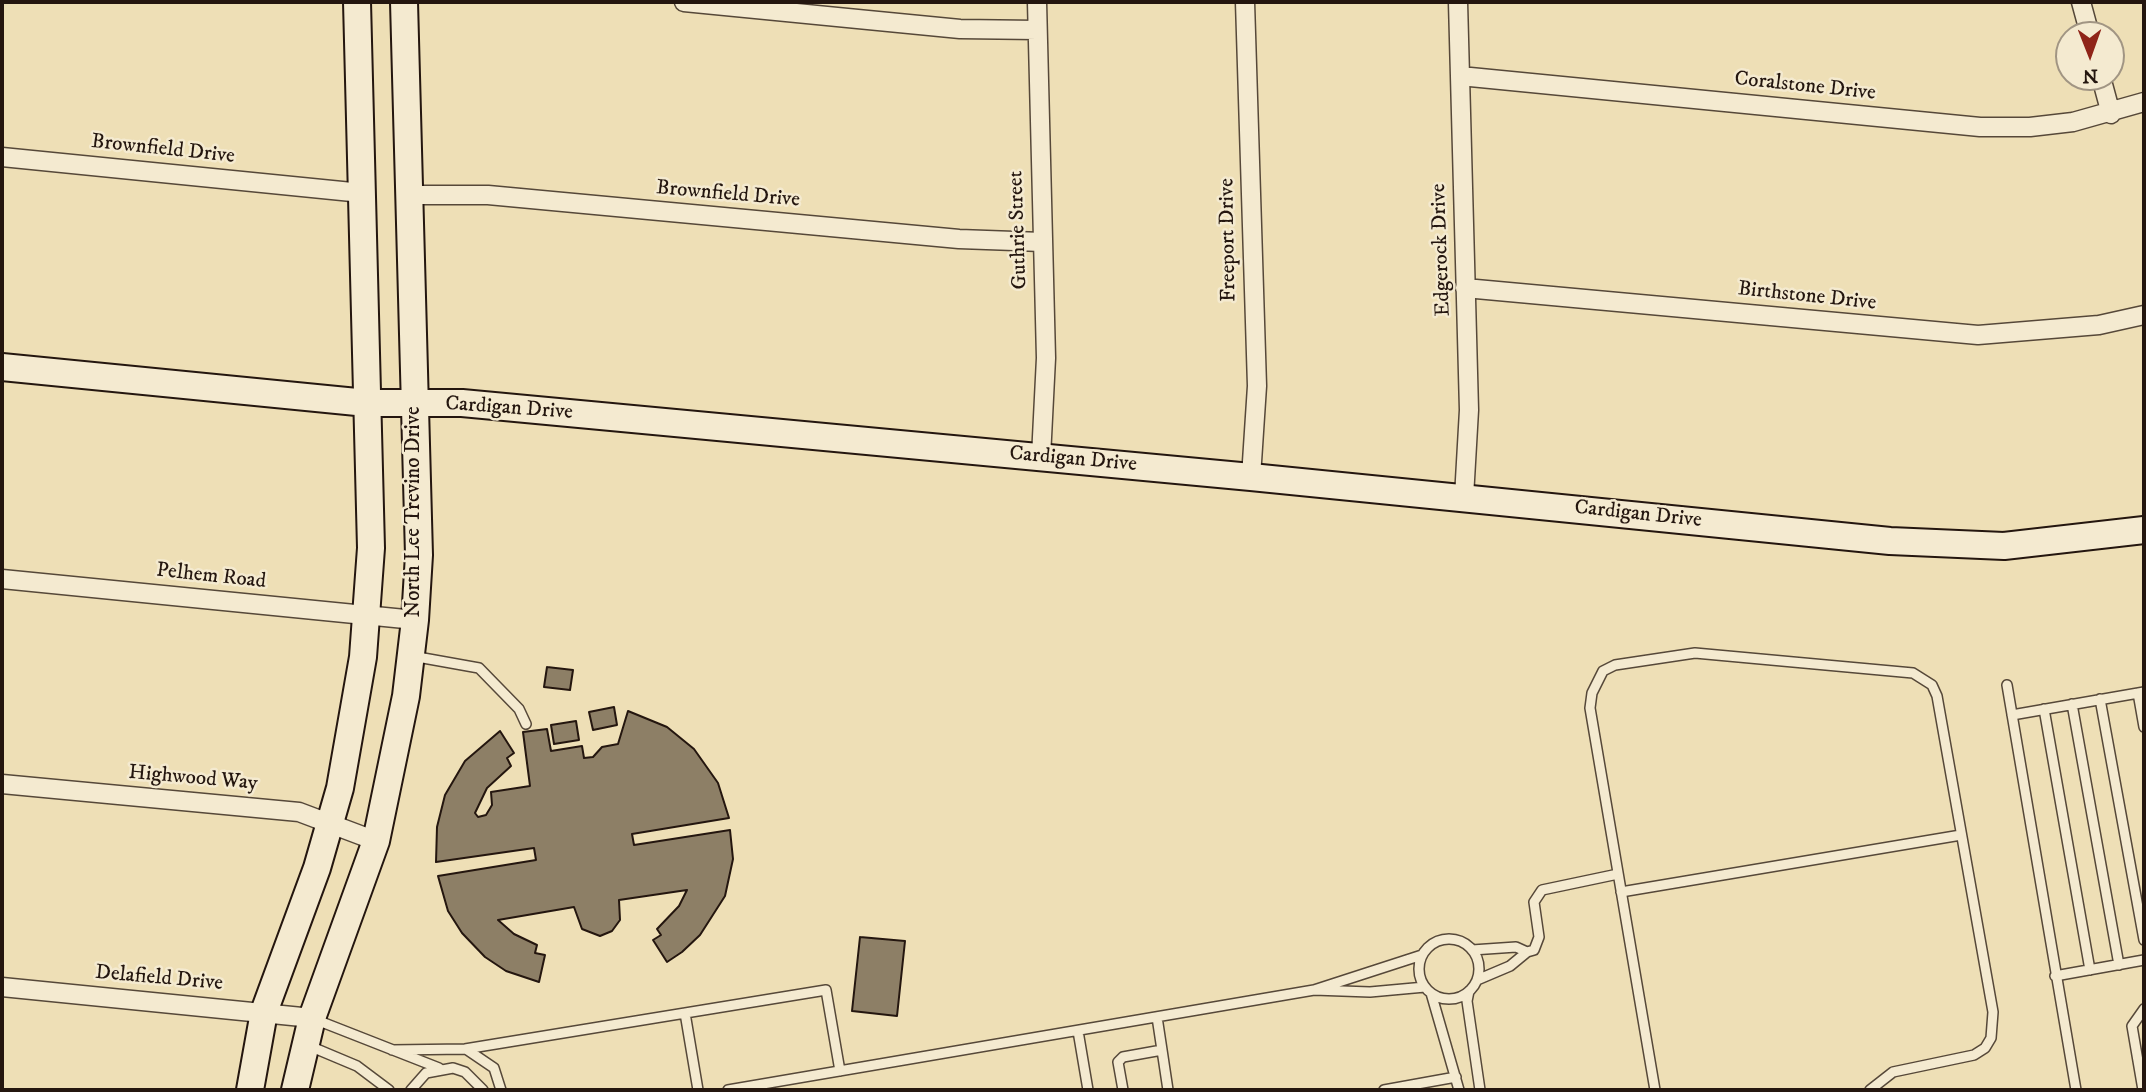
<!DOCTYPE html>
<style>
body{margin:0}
#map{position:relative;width:2146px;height:1092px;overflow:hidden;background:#eedfb6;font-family:"IM FELL DW Pica",serif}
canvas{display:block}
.frame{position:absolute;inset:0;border:4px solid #24160f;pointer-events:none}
.north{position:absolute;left:2055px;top:21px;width:70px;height:70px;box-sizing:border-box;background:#f4ead0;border:2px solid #a19583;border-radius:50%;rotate:179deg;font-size:19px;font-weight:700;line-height:28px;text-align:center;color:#24160f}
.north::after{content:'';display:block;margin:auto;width:24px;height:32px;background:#8f2418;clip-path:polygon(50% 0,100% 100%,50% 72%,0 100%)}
</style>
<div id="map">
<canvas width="2146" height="1092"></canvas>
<div class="frame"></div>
<div class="north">N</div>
</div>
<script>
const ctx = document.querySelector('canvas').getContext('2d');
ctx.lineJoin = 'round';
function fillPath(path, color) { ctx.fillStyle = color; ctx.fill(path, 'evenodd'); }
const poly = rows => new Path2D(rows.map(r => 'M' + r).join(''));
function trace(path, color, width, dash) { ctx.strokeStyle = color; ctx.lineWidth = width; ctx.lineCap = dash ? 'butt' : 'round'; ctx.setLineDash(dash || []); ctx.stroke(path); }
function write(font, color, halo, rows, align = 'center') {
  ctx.font = font + ' "IM FELL DW Pica",serif'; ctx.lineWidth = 5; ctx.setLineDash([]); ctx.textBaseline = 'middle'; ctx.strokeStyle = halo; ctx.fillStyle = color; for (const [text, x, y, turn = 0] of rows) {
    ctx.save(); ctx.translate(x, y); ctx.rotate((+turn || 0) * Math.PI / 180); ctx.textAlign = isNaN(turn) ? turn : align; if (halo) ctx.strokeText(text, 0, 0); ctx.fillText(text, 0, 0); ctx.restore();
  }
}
const building = poly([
 [547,667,573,670,570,690,544,687,547,667],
 [614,707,617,725,593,730,589,712,614,707],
 [628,711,667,727,694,749,718,783,729,818,632,834,634,845,730,830,733,859,725,896,700,935,682,952,667,962,653,940,661,935,657,929,679,906,687,890,619,900,620,920,612,931,600,936,582,929,574,907,498,920,514,934,537,945,535,953,545,955,539,982,506,971,485,957,462,933,448,911,438,876,536,860,534,848,436,862,437,827,445,795,465,761,500,731,514,753,507,758,511,766,487,788,475,813,478,817,486,815,492,805,491,792,530,786,523,732,547,729,551,751,582,746,584,758,593,757,602,747,618,744,628,711],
 [576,721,579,740,554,744,551,725,576,721],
 [860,937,905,941,897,1016,852,1011,860,937]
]);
fillPath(building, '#8d7f66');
trace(building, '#24160f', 2);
const lane = poly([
 [412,656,479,668,519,709,526,724],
 [2007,685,2076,1090],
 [2138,693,2144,727],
 [2100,699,2144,940],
 [2072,704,2119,965],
 [2044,709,2090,970],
 [2012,715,2144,692],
 [1621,892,1961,835],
 '1419 969a30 30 0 1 1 60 0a30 30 0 1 1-60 0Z',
 [1472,950,1516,947,1527,952,1510,966,1477,980],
 [1527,952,1534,950,1539,937,1534,902,1542,890,1618,874],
 [1422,955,1314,990,1370,992,1425,987],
 [2055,976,2144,960],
 [1469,991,1467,1001,1480,1090],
 [1431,993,1459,1090],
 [685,1013,698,1090],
 [314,1019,439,1068],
 [1078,1031,1088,1090],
 [307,1045,357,1066,389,1090],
 [466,1049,494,1068,501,1090],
 [392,1050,465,1049,826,990,840,1071],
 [1162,1050,1168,1090],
 [411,1090,426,1073,453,1068,465,1072,483,1090],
 [728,1090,1314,990],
 [1123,1090,1118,1062,1123,1057,1162,1050,1157,1017],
 [1384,1090,1456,1077],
 [1655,1090,1590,708,1592,693,1603,671,1615,665,1695,653,1913,673,1932,685,1937,696,1993,1012,1991,1038,1985,1048,1974,1055,1893,1072,1870,1090],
 [2143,1090,2132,1026,2144,1009]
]);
const street = poly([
 [684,2,960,29,1037,30],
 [1037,2,1046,358,1041,457],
 [1245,2,1257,386,1251,477],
 [1458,2,1469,410,1464,497],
 [2081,2,2090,35],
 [1460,76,1980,127,2030,127,2073,122,2144,102],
 [2101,77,2111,114],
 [2,157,362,193],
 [411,195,488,195,959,239,1042,242],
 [1465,288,1978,335,2099,325,2144,315],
 [2,579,415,620],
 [2,784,299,812,376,841],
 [2,987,312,1018]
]);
const secondary = poly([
 [2,367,367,403,462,403,1251,477,1890,541,2004,546,2144,530],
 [250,1090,264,1012,317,868,340,788,363,657,371,548,357,2],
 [295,1090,312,1018,376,841,406,696,415,620,419,555,404,2]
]);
trace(lane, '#564839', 12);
trace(street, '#564839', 21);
trace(secondary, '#24160f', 30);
trace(lane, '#f4ead0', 9);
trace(street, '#f4ead0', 18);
trace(secondary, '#f4ead0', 26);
write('21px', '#24160f', '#f4ead0', [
 ["Coralstone Drive",1805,87,6],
 ["Brownfield Drive",163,150,6],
 ["Brownfield Drive",728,195,5],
 ["Guthrie Street",1019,230,-92],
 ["Freeport Drive",1229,240,-91],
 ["Edgerock Drive",1442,250,-92],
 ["Birthstone Drive",1807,297,6],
 ["Cardigan Drive",509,409,4],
 ["Cardigan Drive",1073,460,5],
 ["North Lee Trevino Drive",415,512,-90],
 ["Cardigan Drive",1638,515,6],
 ["Pelhem Road",211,577,6],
 ["Highwood Way",193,779,5],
 ["Delafield Drive",159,979,5]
]);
</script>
